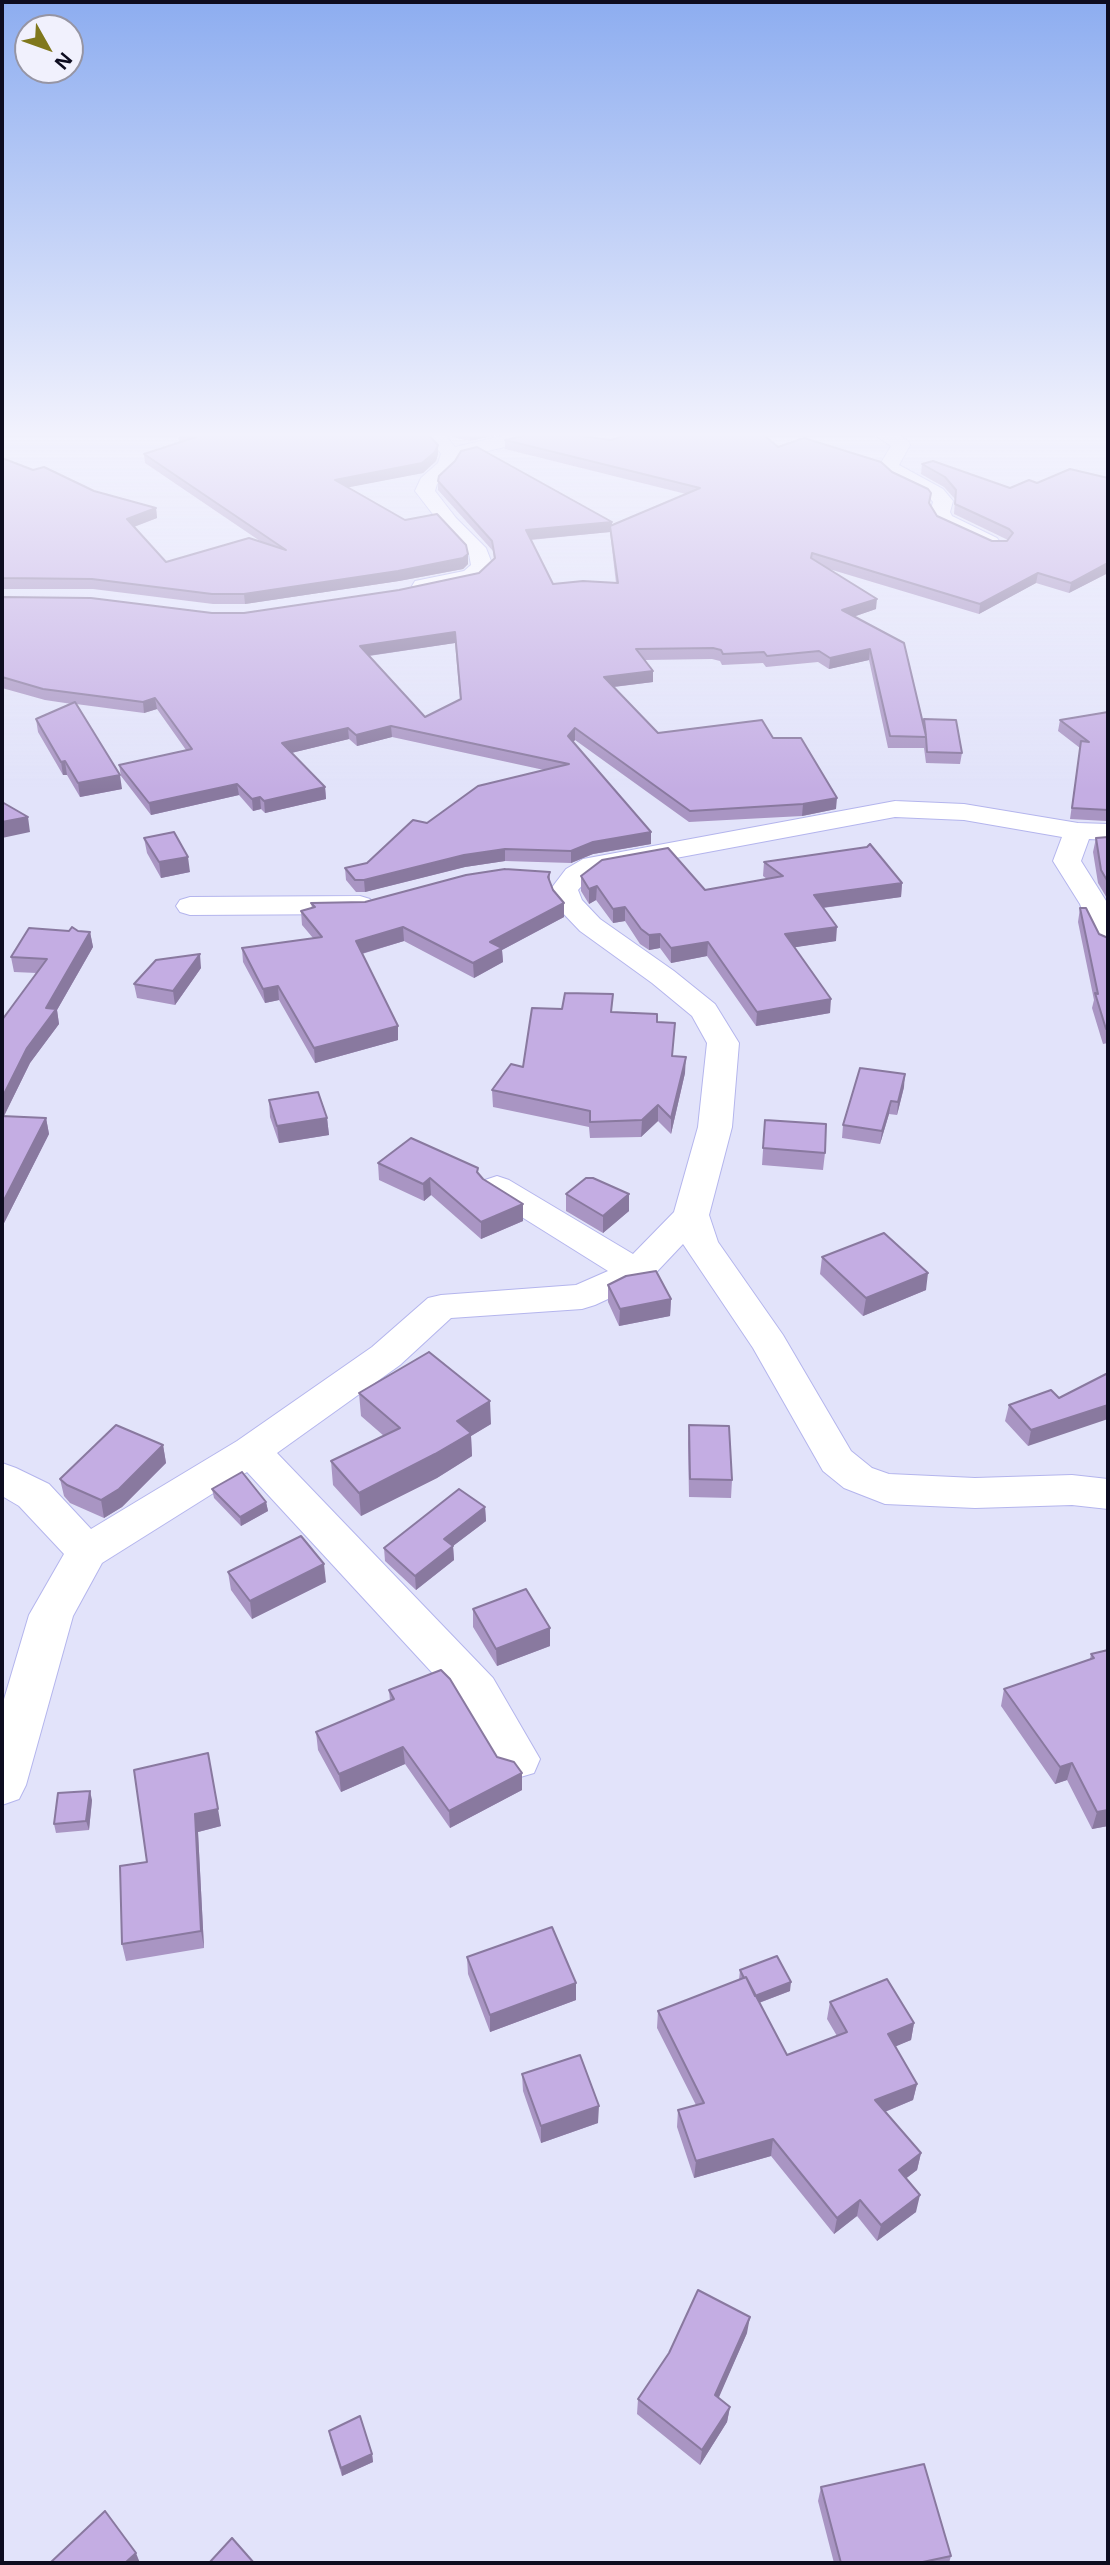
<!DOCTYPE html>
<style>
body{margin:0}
#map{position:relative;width:1110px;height:2565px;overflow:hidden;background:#e2e3fa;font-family:"Noto Sans",sans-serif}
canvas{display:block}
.frame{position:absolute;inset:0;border:4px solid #0d0c1f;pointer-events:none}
.north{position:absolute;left:14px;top:14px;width:70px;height:70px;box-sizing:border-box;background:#f1f1fd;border:2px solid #9695a4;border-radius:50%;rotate:130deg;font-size:19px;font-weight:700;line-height:28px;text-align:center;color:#0d0c1f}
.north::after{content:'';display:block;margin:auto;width:24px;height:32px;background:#80781d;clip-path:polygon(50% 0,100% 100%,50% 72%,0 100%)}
</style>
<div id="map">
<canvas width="1110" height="2565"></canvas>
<div class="frame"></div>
<div class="north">N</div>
</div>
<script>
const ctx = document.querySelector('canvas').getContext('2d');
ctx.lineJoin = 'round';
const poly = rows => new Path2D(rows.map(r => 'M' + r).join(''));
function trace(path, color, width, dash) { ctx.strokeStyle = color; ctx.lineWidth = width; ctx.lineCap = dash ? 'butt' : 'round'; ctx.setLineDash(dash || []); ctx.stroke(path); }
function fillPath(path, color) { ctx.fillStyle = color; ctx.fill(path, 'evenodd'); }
const minor = poly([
 [421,431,442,431,455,447,523,431,581,431,609,435,622,431,649,431,647,435,610,447,546,437,459,458,454,469,437,484,435,491,456,518,486,548,493,566,479,581,423,593,415,591,412,586,415,581,464,571,471,565,469,554,442,526,415,491,421,478,438,463,441,454,433,442,421,431],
 [869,431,893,431,908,441,910,445,899,465,943,489,953,501,950,512,952,516,997,538,1000,542,997,546,983,546,937,524,930,512,933,502,929,497,892,479,882,470,879,466,891,446,869,431],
 [895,801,964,804,1078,823,1108,824,1108,840,1089,839,1081,861,1108,904,1108,950,1098,947,1093,941,1080,904,1053,861,1062,837,964,820,895,817,601,872,586,881,578,890,582,900,600,919,674,971,715,1004,739,1043,732,1127,709,1215,718,1242,783,1335,851,1451,872,1468,889,1474,975,1478,1072,1475,1108,1479,1108,1509,1072,1505,975,1508,885,1504,844,1488,823,1471,753,1348,683,1244,649,1280,595,1305,582,1309,451,1318,400,1365,277,1453,493,1678,540,1759,534,1773,517,1778,500,1773,461,1704,247,1472,102,1563,73,1616,26,1785,19,1799,2,1805,2,1706,29,1615,64,1554,19,1506,2,1496,2,1463,16,1468,49,1484,91,1529,237,1441,372,1347,428,1298,441,1295,576,1285,608,1271,485,1194,480,1187,485,1180,497,1176,509,1180,633,1254,674,1212,698,1127,707,1043,692,1016,652,983,580,931,559,909,550,890,566,869,583,859,895,801],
 [360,896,370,899,374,905,370,911,360,914,190,915,180,912,176,906,180,900,190,897,360,896]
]);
trace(minor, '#b4b5ed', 2);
fillPath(minor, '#fff');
fillPath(poly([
 [444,431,512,431,470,441,449,436],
 [178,432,438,445,438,454,436,461,423,473,348,487,405,520,468,554,468,564,463,569,399,581,245,604,213,604,93,589,2,589,2,458,94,491,156,508,157,518,134,527,166,562,260,541,145,463,144,454,182,442,179,441],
 [505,440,611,440,778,447,930,505,937,516,992,541,1007,541,1008,540,954,514,955,499,944,487,921,474,922,464,1010,488,1037,483,1108,478,1108,573,1069,593,1036,583,979,614,829,569,876,609,853,617,923,725,924,719,962,753,960,764,926,763,924,748,888,748,869,660,829,669,818,662,766,667,763,663,722,665,720,661,712,659,645,660,653,682,614,687,658,733,773,738,836,809,802,816,689,822,575,740,573,742,651,844,593,854,571,863,505,861,465,867,365,892,356,892,346,880,345,868,367,863,427,823,544,770,392,737,357,746,349,739,291,753,325,787,326,799,265,813,261,809,253,811,239,795,151,815,121,776,119,765,186,750,157,709,144,713,76,704,122,789,80,797,67,775,63,775,38,732,36,719,72,704,45,700,2,688,2,597,212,613,244,613,399,590,479,573,494,559,493,551,438,490,438,481,612,522,612,526,686,494,505,449],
 [610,532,616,583,553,584,531,540],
 [455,643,460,700,425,717,369,656],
 [1108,712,1108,804,1106,821,1070,819,1080,748,1058,731,1060,720],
 [1108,837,1108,900,1098,883,1093,852,1096,838],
 [144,838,190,872,161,878,147,853],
 [764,862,902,883,901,897,823,908,836,941,795,947,830,1013,756,1026,707,956,671,963,660,948,649,950,640,944,625,921,613,923,596,900,589,904,581,891,581,876,705,890,767,879,763,876],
 [550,872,550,884,553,890,564,903,564,917,502,950,503,962,474,978,404,941,362,954,398,1040,315,1063,279,1000,265,1003,243,962,242,948,313,938,302,925,301,911,312,908,311,903,365,902],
 [1080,908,1099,934,1108,938,1108,1043,1103,1044,1092,1008,1094,1000,1078,922],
 [78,931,90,932,93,947,57,1010,59,1024,30,1063,4,1116,46,1118,49,1134,2,1227,2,1020,37,973,14,972,11,957],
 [201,968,175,1005,137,998,134,984],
 [612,1012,657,1022,675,1023,672,1056,685,1073,671,1134,658,1121,641,1137,590,1138,589,1127,493,1107,492,1090,523,1067],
 [904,1087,897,1115,889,1114,880,1144,842,1138,843,1125],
 [269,1100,327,1118,329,1135,279,1143,270,1117],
 [765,1120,825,1153,823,1170,762,1165],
 [378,1163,478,1168,478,1173,483,1179,523,1221,481,1239,431,1195,424,1201,379,1180],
 [566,1194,629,1194,629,1211,603,1233,566,1211],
 [822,1257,926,1290,863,1316,820,1274],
 [608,1285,671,1299,670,1316,619,1326,608,1302],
 [1051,1390,1028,1446,1005,1421,1009,1405],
 [359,1393,491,1424,471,1436,472,1456,437,1478,361,1516,333,1485,331,1461,384,1436,361,1416],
 [689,1425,732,1480,731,1498,689,1497,688,1443],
 [163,1445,166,1463,122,1507,104,1518,70,1503,64,1496,60,1479],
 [212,1489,266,1502,268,1511,241,1526,214,1498],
 [485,1507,486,1521,453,1546,454,1560,416,1590,385,1561,384,1548],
 [228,1572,326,1582,252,1619,231,1590],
 [473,1609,550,1628,550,1646,497,1666,473,1627],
 [1108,1650,1108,1826,1092,1829,1067,1780,1055,1784,1001,1706,1004,1689,1090,1659,1091,1654],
 [389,1690,497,1757,522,1790,450,1828,405,1764,341,1792,318,1750,316,1732,390,1701],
 [134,1770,221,1826,198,1832,204,1948,126,1961,122,1944,147,1862],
 [92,1800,89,1830,56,1833,54,1824],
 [467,1957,576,2000,490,2032,468,1974],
 [740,1970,790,1991,759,2003,787,2055,837,2036,827,2019,830,2002,914,2023,911,2040,895,2046,917,2084,913,2100,885,2112,921,2153,917,2170,906,2178,916,2212,877,2241,857,2216,834,2234,771,2156,694,2178,677,2127,678,2110,696,2105,657,2028,658,2011,739,1980],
 [522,2074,598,2123,541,2143,523,2091],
 [747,2333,718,2398,730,2407,727,2422,700,2465,637,2414,638,2399],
 [329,2431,372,2454,373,2462,342,2476,330,2438],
 [821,2487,951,2556,949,2563,834,2563,818,2501]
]), '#a995c3');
fillPath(poly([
 [470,431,512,431,470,441],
 [438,445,438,454,436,461,423,473,335,490,335,480],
 [156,508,157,518,128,529,127,519],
 [612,522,612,532,610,526,610,532,526,540,526,530],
 [468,554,468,564,463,569,399,581,245,604,244,594],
 [1108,563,1108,573,1069,593,1071,583],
 [1038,573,1036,583,979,614,980,604],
 [877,599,876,609,841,621,842,610],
 [455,632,455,643,360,657,360,646],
 [870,649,869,660,829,669,830,658],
 [653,671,653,682,604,688,604,677],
 [155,698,157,709,144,713,143,702],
 [391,726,392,737,357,746,356,735],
 [348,728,349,739,283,755,282,743],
 [575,728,575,740,568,748,568,736],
 [65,761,67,775,63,775,61,762],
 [120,775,122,789,80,797,78,783],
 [237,784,239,795,151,815,149,803],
 [325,787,326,799,265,813,264,801],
 [260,797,261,809,253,811,252,799],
 [837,798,836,809,802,816,803,804],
 [28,817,30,832,2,838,2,822],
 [651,832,651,844,593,854,571,863,571,851,593,842],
 [505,849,505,861,465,867,365,892,364,880,464,855],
 [188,857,190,872,161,878,159,862],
 [902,883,901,897,813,909,814,895],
 [597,886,596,900,589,904,589,889],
 [564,903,564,917,502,950,503,962,474,978,473,963,490,942],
 [625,907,625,921,613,923,613,909],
 [403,927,404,941,357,955,356,941],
 [837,927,836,941,784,949,785,934],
 [90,932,93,947,57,1010,59,1024,30,1063,2,1120,2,1098,46,1008],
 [660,934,660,948,649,950,649,935],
 [708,942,707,956,671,963,671,948],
 [200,954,201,968,175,1005,173,991],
 [278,986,279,1000,265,1003,263,989],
 [831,999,830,1013,756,1026,757,1012],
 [398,1026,398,1040,315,1063,314,1048],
 [686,1057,685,1073,671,1134,671,1118],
 [905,1074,904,1087,897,1115,898,1102],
 [891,1101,889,1114,880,1144,882,1131],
 [658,1105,658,1121,641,1137,642,1120],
 [46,1118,49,1134,2,1227,2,1204],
 [327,1118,329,1135,279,1143,277,1126],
 [430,1178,431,1195,424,1201,423,1184],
 [629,1194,629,1211,603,1233,603,1216],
 [523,1204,523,1221,481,1239,481,1222],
 [928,1273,926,1290,863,1316,866,1298],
 [671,1299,670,1316,619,1326,620,1309],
 [490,1401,491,1424,471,1436,472,1456,437,1478,361,1516,359,1493,457,1421],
 [1108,1405,1108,1419,1028,1446,1031,1430],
 [163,1445,166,1463,122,1507,104,1518,101,1500],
 [266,1502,268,1511,241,1526,240,1517],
 [485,1507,486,1521,453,1546,454,1560,416,1590,415,1576,444,1539],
 [324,1564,326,1582,252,1619,250,1601],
 [550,1628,550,1646,497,1666,496,1649],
 [403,1747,405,1764,341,1792,339,1774],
 [1072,1763,1067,1780,1055,1784,1060,1767],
 [522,1773,522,1790,450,1828,449,1811],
 [90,1791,92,1800,89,1830,86,1821],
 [218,1809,221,1826,198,1832,204,1948,201,1931,195,1814],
 [1108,1810,1108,1826,1092,1829,1097,1812],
 [791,1982,790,1991,753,2005,754,1996],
 [576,1983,576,2000,490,2032,490,2015],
 [914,2023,911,2040,885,2051,888,2034],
 [917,2084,913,2100,872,2117,875,2100],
 [599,2106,598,2123,541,2143,541,2126],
 [773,2139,771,2156,694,2178,696,2161],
 [921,2153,917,2170,895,2187,899,2170],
 [920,2195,916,2212,877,2241,881,2225],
 [860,2200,857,2216,834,2234,837,2218],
 [750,2317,747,2333,713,2411,715,2395],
 [730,2407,727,2422,700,2465,702,2450],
 [372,2454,373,2462,342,2476,341,2468],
 [136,2553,140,2563,125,2563]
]), '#89799f');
const building = poly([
 [181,431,425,431,438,445,435,452,422,463,335,480,405,520,437,514,466,545,468,554,463,558,398,571,244,594,212,594,92,579,2,578,2,458,33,470,44,467,94,491,156,508,127,519,166,562,249,538,286,550,144,454,196,437,178,432,181,431],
 [544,431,611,440,640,431,759,431,778,447,804,438,881,462,892,472,928,489,931,493,929,503,937,516,992,541,1007,541,1013,533,1009,529,955,504,956,490,945,477,922,464,933,461,1010,488,1029,480,1037,483,1070,469,1108,478,1108,563,1071,583,1038,573,980,604,812,553,811,558,877,599,842,610,904,643,926,736,924,719,956,720,962,753,927,752,926,737,890,736,870,649,830,658,819,651,767,656,764,652,723,654,721,650,713,648,636,649,653,671,604,677,658,733,762,720,773,738,801,738,837,798,803,804,690,811,575,728,568,736,651,832,593,842,571,851,505,849,464,855,364,880,355,880,345,868,367,863,413,820,427,823,478,786,569,764,391,726,356,735,348,728,282,743,325,787,264,801,260,797,252,799,237,784,149,803,119,765,192,749,155,698,143,702,43,689,2,677,2,597,91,598,212,613,244,613,399,590,479,573,495,558,492,541,438,481,439,476,455,461,461,451,477,447,612,522,526,530,553,584,583,581,618,583,610,526,700,488,505,440,544,431],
 [455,632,461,699,425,717,360,646,455,632],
 [75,702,120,775,78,783,65,761,61,762,36,719,75,702],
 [1108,712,1108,810,1072,808,1081,741,1089,742,1060,720,1108,712],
 [2,802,28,817,2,822,2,802],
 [174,832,188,857,159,862,144,838,174,832],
 [1108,837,1108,882,1101,870,1096,838,1108,837],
 [870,844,902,883,814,895,837,927,785,934,831,999,757,1012,708,942,671,948,660,934,649,935,641,929,625,907,613,909,597,886,589,889,581,876,602,860,668,848,705,890,783,876,764,862,867,847,870,844],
 [505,869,550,872,548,877,553,890,564,903,490,942,502,948,473,963,403,927,356,941,398,1026,314,1048,278,986,263,989,242,948,322,937,301,911,315,907,311,903,365,902,466,875,505,869],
 [1080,908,1086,908,1099,934,1108,938,1108,1029,1106,1029,1095,993,1098,994,1080,908],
 [72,927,78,931,90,932,46,1008,56,1009,27,1048,2,1098,2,1020,47,959,11,957,29,928,69,931,72,927],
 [200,954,173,991,134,984,156,960,200,954],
 [565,993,613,994,611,1012,657,1014,657,1022,675,1023,672,1056,686,1057,671,1118,658,1105,642,1120,590,1122,590,1111,492,1090,511,1064,523,1067,532,1008,562,1009,565,993],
 [860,1068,905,1074,898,1102,891,1101,882,1131,843,1125,860,1068],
 [318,1092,327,1118,277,1126,269,1100,318,1092],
 [2,1116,46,1118,2,1204,2,1116],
 [765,1120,826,1124,825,1153,763,1148,765,1120],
 [411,1138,478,1168,477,1172,483,1179,523,1204,481,1222,430,1178,423,1184,378,1163,411,1138],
 [586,1178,593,1178,629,1194,603,1216,566,1194,586,1178],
 [884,1233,928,1273,866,1298,822,1257,884,1233],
 [656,1271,671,1299,620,1309,608,1285,626,1276,656,1271],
 [429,1352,490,1401,457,1421,471,1433,435,1454,359,1493,331,1461,400,1428,359,1393,429,1352],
 [1108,1373,1108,1405,1031,1430,1009,1405,1051,1390,1059,1398,1108,1373],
 [116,1425,163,1445,119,1489,101,1500,67,1485,60,1479,116,1425],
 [689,1425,729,1426,732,1480,690,1479,689,1425],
 [242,1472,266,1502,240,1517,212,1489,242,1472],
 [459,1489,485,1507,444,1539,453,1546,415,1576,384,1548,459,1489],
 [301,1536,324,1564,250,1601,228,1572,301,1536],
 [526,1589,550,1628,496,1649,473,1609,526,1589],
 [1108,1650,1108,1810,1097,1812,1072,1763,1060,1767,1004,1689,1094,1658,1091,1654,1108,1650],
 [441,1670,450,1679,497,1757,514,1762,522,1773,449,1811,403,1747,339,1774,316,1732,394,1699,389,1690,441,1670],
 [208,1753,218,1809,195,1814,201,1931,122,1944,120,1866,147,1862,134,1770,208,1753],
 [90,1791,86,1821,54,1824,58,1793,90,1791],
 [552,1927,576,1983,490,2015,467,1957,552,1927],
 [777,1956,791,1982,755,1996,746,1977,744,1978,740,1970,777,1956],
 [746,1977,787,2055,847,2032,830,2002,887,1979,914,2023,888,2034,917,2084,875,2100,921,2153,899,2170,920,2195,881,2225,860,2200,837,2218,773,2139,696,2161,678,2110,704,2103,658,2011,746,1977],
 [580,2055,599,2106,541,2126,522,2074,580,2055],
 [698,2290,750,2317,715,2395,730,2407,702,2450,638,2399,669,2353,698,2290],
 [360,2416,372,2454,341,2468,329,2431,360,2416],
 [924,2464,951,2556,918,2563,841,2563,821,2487,924,2464],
 [105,2511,136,2553,125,2563,50,2563,105,2511],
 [232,2538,254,2563,209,2563,232,2538]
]);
fillPath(building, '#c4ade3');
trace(building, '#89799f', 2);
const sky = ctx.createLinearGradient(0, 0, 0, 790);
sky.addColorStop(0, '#8dadf0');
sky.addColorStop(0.55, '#f2f2fd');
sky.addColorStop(1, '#f2f2fd00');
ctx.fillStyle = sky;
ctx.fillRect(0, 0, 1110, 790);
</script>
